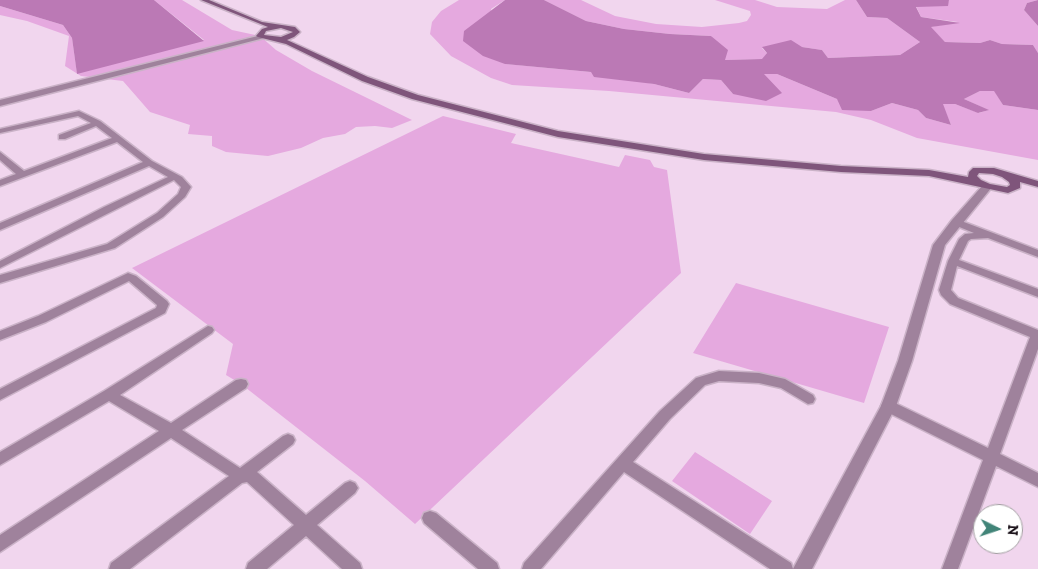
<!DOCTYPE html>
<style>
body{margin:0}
#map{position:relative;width:1038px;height:569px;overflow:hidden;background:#f1d6ee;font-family:"Zilla Slab",serif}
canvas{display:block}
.north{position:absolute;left:973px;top:504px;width:50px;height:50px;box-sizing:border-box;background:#fff;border:1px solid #a29ea1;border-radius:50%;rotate:94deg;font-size:14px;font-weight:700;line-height:20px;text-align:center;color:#160d15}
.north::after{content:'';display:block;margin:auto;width:18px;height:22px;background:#418478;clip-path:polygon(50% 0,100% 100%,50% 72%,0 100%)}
</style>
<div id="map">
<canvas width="1038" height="569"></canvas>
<div class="north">N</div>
</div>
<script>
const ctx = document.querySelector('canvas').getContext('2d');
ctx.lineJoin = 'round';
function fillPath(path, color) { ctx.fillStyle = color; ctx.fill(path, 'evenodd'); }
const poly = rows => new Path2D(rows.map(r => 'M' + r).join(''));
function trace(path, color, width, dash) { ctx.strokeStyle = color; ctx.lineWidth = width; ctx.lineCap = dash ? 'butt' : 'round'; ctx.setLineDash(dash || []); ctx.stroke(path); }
fillPath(poly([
 [154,0,182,0,232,30,260,36,276,50,312,71,412,120,392,128,375,126,356,127,345,134,323,138,301,148,268,156,226,152,212,146,212,136,188,134,190,125,150,112,123,81,81,76,65,66,69,36,27,21,0,15,0,6,63,25,72,38,77,73,204,40],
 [459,0,505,0,491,9,506,64,591,72,654,84,689,93,703,79,721,80,733,94,764,73,777,74,837,99,871,111,892,103,918,110,926,118,951,125,942,104,955,104,979,113,988,110,964,99,980,91,994,90,1003,105,1038,110,1038,160,917,138,871,120,836,112,609,91,512,85,491,78,451,56,430,34,432,22,441,11],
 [544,0,581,0,615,16,656,24,702,27,739,23,747,21,751,15,750,11,715,0,755,0,777,7,827,9,845,0,856,0,867,17,887,18,920,42,900,55,828,58,822,50,802,47,762,48,767,53,763,59,724,60,711,36,670,34,624,29,586,21],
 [949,0,1038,0,1027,3,1024,10,1038,26,1038,53,1033,45,1002,44,990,40,980,43,945,42,930,27,958,22,921,17,916,6,947,6],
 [443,116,516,134,511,143,619,167,625,155,650,160,654,167,667,170,681,273,415,524,365,481,241,384,226,375,233,344,132,268],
 [736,283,889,327,864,403,693,353],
 [695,452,772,501,750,534,672,481]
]), '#e5a9df');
fillPath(poly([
 [0,0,154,0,204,41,77,74,72,38,63,25,0,6],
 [505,0,544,0,586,21,624,29,670,34,711,36,728,50,725,60,762,59,767,53,762,47,791,40,802,47,822,50,828,58,900,55,920,42,887,18,867,17,856,0,949,0,948,6,916,7,921,17,960,23,931,27,945,42,980,43,990,40,1002,44,1033,45,1038,53,1038,110,1003,105,994,91,980,91,964,99,989,110,978,113,955,104,943,104,951,125,926,118,918,110,892,103,871,111,842,110,837,99,777,74,764,74,782,93,766,101,733,94,721,80,703,79,689,93,654,84,594,77,591,72,505,64,483,56,463,41,464,31],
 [1038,0,1038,26,1024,10,1027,3]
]), '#bb79b5');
const minor = poly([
 [79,111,100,121,152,161,182,177,191,187,185,197,163,217,115,248,0,283,0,275,107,244,157,213,178,194,181,187,174,180,0,268,0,261,104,207,168,177,149,166,0,230,0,223,143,162,117,142,0,186,0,180,16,174,0,160,0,152,24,171,112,138,96,126,65,139,59,139,59,135,91,123,78,116,0,133,0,129,79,111],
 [956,219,1038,250,1038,257,988,238,971,239,968,241,959,260,1038,289,1038,297,957,266,951,290,958,298,1038,330,1038,349,1000,454,1038,473,1038,487,996,466,958,569,942,569,983,460,883,410,881,406,883,402,888,401,893,402,988,448,1030,337,950,304,941,295,939,290,948,261,959,239,965,234,974,233,952,224,951,222,956,219],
 [128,273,136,276,167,301,169,304,165,313,0,400,0,389,156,308,157,305,129,281,46,322,0,340,0,331,38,316,128,273],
 [208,326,212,327,214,330,212,333,120,395,171,423,236,380,241,379,246,380,248,384,246,388,182,430,240,468,283,436,288,434,293,436,295,440,293,444,257,472,306,515,345,483,350,481,355,483,358,488,355,493,317,525,360,563,362,569,342,569,306,536,267,569,246,569,248,563,294,525,247,482,242,483,130,569,109,569,111,563,229,476,171,438,0,552,0,535,159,431,109,401,0,465,0,452,104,391,208,326],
 [719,371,759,373,785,379,813,395,815,399,813,403,808,404,781,388,759,383,719,381,705,385,670,419,633,462,791,563,793,569,770,569,624,472,541,569,522,569,524,563,660,411,696,378,719,371],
 [430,511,436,513,497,563,499,569,478,569,424,523,422,518,424,513,430,511]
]);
const tertiary = poly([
 [262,35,266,37,264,38,0,106,0,100,262,35],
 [987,184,992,187,945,245,912,361,896,406,812,569,793,569,881,406,898,361,933,245,952,220,983,185,987,184]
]);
const secondary = poly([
 [201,0,209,0,262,22,295,27,300,32,294,37,287,40,368,77,418,95,558,131,704,154,841,166,929,170,968,177,969,172,973,168,994,168,1038,181,1038,187,1020,182,1020,188,1008,193,929,176,841,172,704,160,558,137,412,99,362,81,286,44,258,37,256,36,262,29,268,27,201,0],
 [281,28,293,32,281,37,264,35,266,31,281,28],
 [979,173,993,174,1002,177,1009,182,1010,185,1007,187,990,184,981,180,977,176,979,173]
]);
trace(minor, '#cab2c7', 3);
trace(tertiary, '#cab2c7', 3);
trace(secondary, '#cab2c7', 3);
fillPath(minor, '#9f829c');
fillPath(tertiary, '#9f829c');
fillPath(secondary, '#7f557b');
</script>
